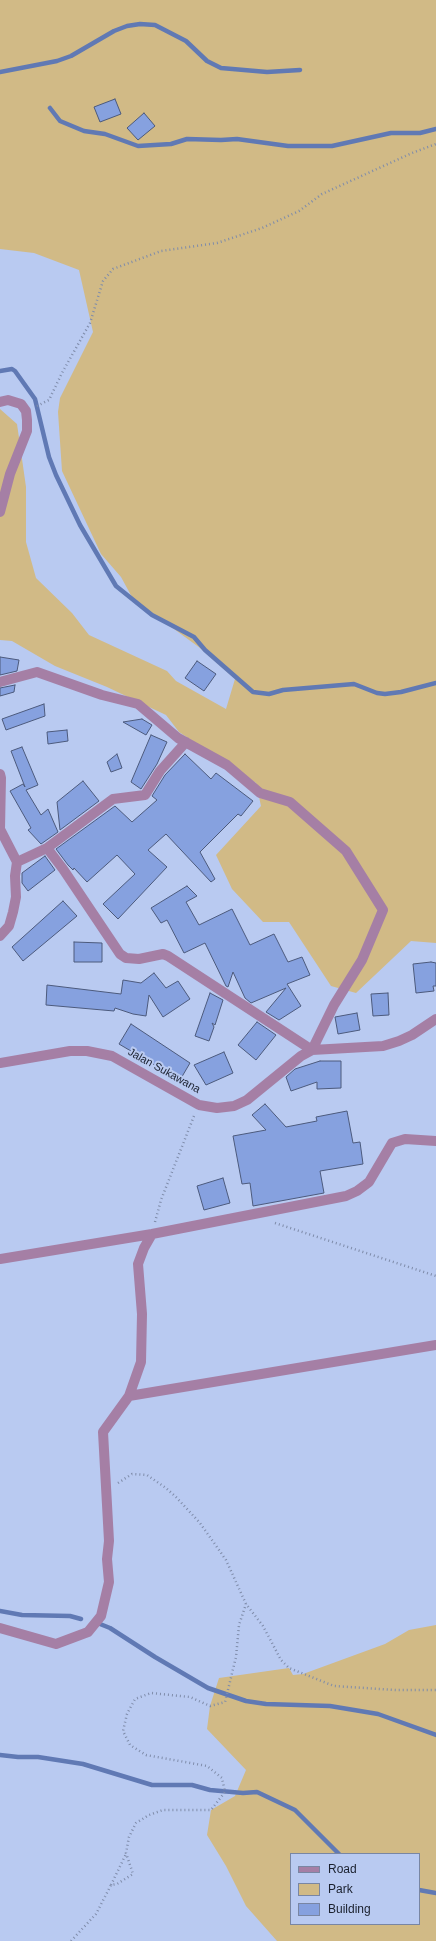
<!DOCTYPE html>
<style>
body{margin:0}
#map{position:relative;width:436px;height:1941px;overflow:hidden;background:#b9caf1;font-family:Arial,sans-serif}
canvas{display:block}
.legend{position:absolute;left:290px;top:1853px;width:130px;height:72px;box-sizing:border-box;background:#b9caf1;border:1px solid #7986a3;margin:0;padding:5px 7px;list-style:none;font-size:12px;color:#1a202e}
.legend li{display:flex;align-items:center;gap:8px;height:20px}
.legend b{width:20px;border:1px solid #7986a3}
</style>
<div id="map">
<canvas width="436" height="1941"></canvas>
<ul class="legend">
<li><b style="height:5px;background:#a57fa5"></b>Road</li>
<li><b style="height:11px;background:#d1ba86"></b>Park</li>
<li><b style="height:11px;background:#86a1df"></b>Building</li>
</ul>
</div>
<script>
const ctx = document.querySelector('canvas').getContext('2d');
ctx.lineJoin = 'round';
function fillPath(path, color) { ctx.fillStyle = color; ctx.fill(path, 'evenodd'); }
const poly = rows => new Path2D(rows.map(r => 'M' + r).join(''));
function trace(path, color, width, dash) { ctx.strokeStyle = color; ctx.lineWidth = width; ctx.lineCap = dash ? 'butt' : 'round'; ctx.setLineDash(dash || []); ctx.stroke(path); }
function write(font, color, halo, rows, align = 'center') {
  ctx.font = font + ' Arial,sans-serif'; ctx.lineWidth = 4; ctx.setLineDash([]); ctx.textBaseline = 'middle'; ctx.strokeStyle = halo; ctx.fillStyle = color; for (const [text, x, y, turn = 0] of rows) {
    ctx.save(); ctx.translate(x, y); ctx.rotate((+turn || 0) * Math.PI / 180); ctx.textAlign = isNaN(turn) ? turn : align; if (halo) ctx.strokeText(text, 0, 0); ctx.fillText(text, 0, 0); ctx.restore();
  }
}
fillPath(poly([
 [0,0,436,0,436,943,411,941,356,993,331,986,289,922,263,922,232,889,216,855,261,806,256,783,179,732,166,715,107,687,55,666,12,641,0,640,0,409,17,424,26,487,26,542,36,578,72,613,89,635,167,671,176,681,226,709,235,679,200,648,133,599,121,577,101,554,62,471,58,412,60,398,93,332,79,270,34,253,0,249],
 [436,1625,436,1941,277,1941,246,1906,226,1866,207,1835,211,1810,235,1796,246,1770,207,1729,210,1706,219,1678,289,1668,293,1675,303,1674,385,1644,409,1630],
 [291,1854,419,1854,419,1924,291,1924]
]), '#d1ba86');
trace(poly([
 [0,72,57,61,71,56,114,31,127,26,140,24,155,25,186,41,207,61,221,68,267,72,300,70],
 [50,108,60,121,84,131,105,134,138,146,171,144,187,139,221,140,237,139,288,146,332,146,391,133,420,133,436,129],
 [0,371,12,369,15,371,35,399,49,457,56,475,80,525,116,586,152,615,194,637,205,650,253,692,269,694,283,690,354,684,377,693,385,694,401,692,436,683],
 [0,1611,22,1615,70,1616,81,1619],
 [100,1624,110,1628,155,1657,208,1688,246,1701,266,1704,330,1706,378,1714,436,1735],
 [0,1755,18,1757,38,1757,83,1764,152,1785,192,1785,210,1790,243,1793,257,1792,295,1810,339,1854],
 [419,1890,436,1893]
]), '#6079b4', 4.5);
const building = poly([
 [115,99,121,114,100,122,94,107,115,99],
 [144,113,155,126,138,140,127,128,144,113],
 [0,657,19,660,17,671,0,675,0,657],
 [197,661,216,674,204,691,185,678,197,661],
 [15,685,14,692,0,696,0,688,15,685],
 [44,704,45,716,6,730,2,719,44,704],
 [142,719,152,725,146,735,123,722,142,719],
 [67,730,68,741,48,744,47,732,67,730],
 [151,735,167,742,157,764,141,789,131,782,151,735],
 [22,747,38,785,26,790,41,815,48,809,58,832,41,844,28,830,31,828,10,791,23,784,25,787,11,751,22,747],
 [117,754,122,768,111,772,107,762,117,754],
 [185,754,211,779,216,773,253,801,241,816,238,814,200,852,215,879,211,882,166,834,148,850,167,867,118,919,103,904,135,874,117,855,87,882,74,868,73,870,68,865,56,849,115,806,132,822,157,800,152,796,165,775,185,754],
 [83,781,99,801,60,830,57,802,83,781],
 [45,856,55,870,28,891,22,883,22,873,45,856],
 [187,886,197,896,186,902,199,925,232,909,250,945,274,934,288,962,302,957,310,975,287,984,301,1006,279,1020,266,1012,286,988,251,1003,245,998,233,972,228,987,226,986,205,943,184,953,167,920,161,923,151,908,187,886],
 [63,901,77,916,23,961,12,947,63,901],
 [74,942,102,943,102,962,74,962,74,942],
 [431,962,436,963,436,986,433,986,434,991,416,993,413,964,431,962],
 [154,973,166,988,178,981,190,999,163,1017,149,995,146,1016,133,1014,115,1008,114,1011,46,1005,47,985,121,994,123,980,141,983,154,973],
 [210,993,223,1000,215,1025,212,1023,214,1027,209,1041,195,1036,210,993],
 [388,993,389,1015,373,1016,371,994,388,993],
 [357,1013,360,1030,338,1034,335,1017,357,1013],
 [257,1022,276,1035,256,1060,238,1045,257,1022],
 [131,1024,190,1063,180,1080,119,1044,131,1024],
 [224,1052,233,1073,206,1085,194,1065,224,1052],
 [320,1061,341,1061,341,1088,317,1089,317,1082,291,1091,286,1077,295,1069,320,1061],
 [265,1104,286,1127,317,1121,316,1117,347,1111,353,1143,360,1142,363,1164,320,1171,324,1193,253,1206,250,1183,242,1184,233,1136,266,1130,252,1115,265,1104],
 [223,1178,230,1203,204,1210,197,1186,223,1178]
]);
fillPath(building, '#86a1df');
trace(building, '#4c5a7c', 1);
trace(poly([
 [37,406,49,400,62,373,90,323,103,281,113,269,161,251,217,243,262,228,299,211,322,194,412,153,436,144],
 [155,1222,161,1200,194,1116],
 [275,1223,436,1276],
 [118,1483,132,1474,147,1475,166,1488,176,1497,200,1523,226,1560,246,1604,263,1626,281,1660,289,1668,334,1686,396,1690,436,1690],
 [111,1885,126,1854],
 [71,1941,96,1914,111,1885,117,1884,133,1874,126,1853,129,1837,136,1823,149,1815,163,1810,211,1810,225,1792,222,1778,207,1766,146,1755,130,1745,123,1731,127,1714,135,1699,151,1693,190,1697,210,1706,225,1702,236,1657,239,1625,246,1604]
]), '#7f8caa', 2.5, [1, 3]);
trace(poly([
 [0,402,8,400,21,404,26,411,27,420,27,431,10,474,0,512],
 [0,682,37,672,102,695,138,704,178,738,227,765,260,793,290,802,346,851,383,910,362,960,334,1005,312,1050,168,956,163,954,139,959,126,958,120,954,63,869,47,848,17,862],
 [0,774,1,778,0,829,17,862,15,876,16,897,13,912,9,926,0,936],
 [47,848,113,799,145,795,160,771,186,742],
 [0,1063,70,1051,87,1051,112,1056,199,1105,217,1108,234,1106,247,1100,301,1056,312,1050,383,1046,399,1041,412,1035,436,1019],
 [0,1259,152,1234,346,1196,357,1191,369,1182,392,1143,405,1139,436,1141],
 [129,1396,436,1345],
 [0,1628,56,1644,88,1632,101,1616,109,1582,107,1559,109,1541,103,1432,129,1396,141,1362,142,1314,138,1264,144,1248,152,1234]
]), '#a57fa5', 10);
write('11px', '#1a202e', '#b9caf1', [
 ["Jalan Sukawana",164,1071,29]
]);
</script>
